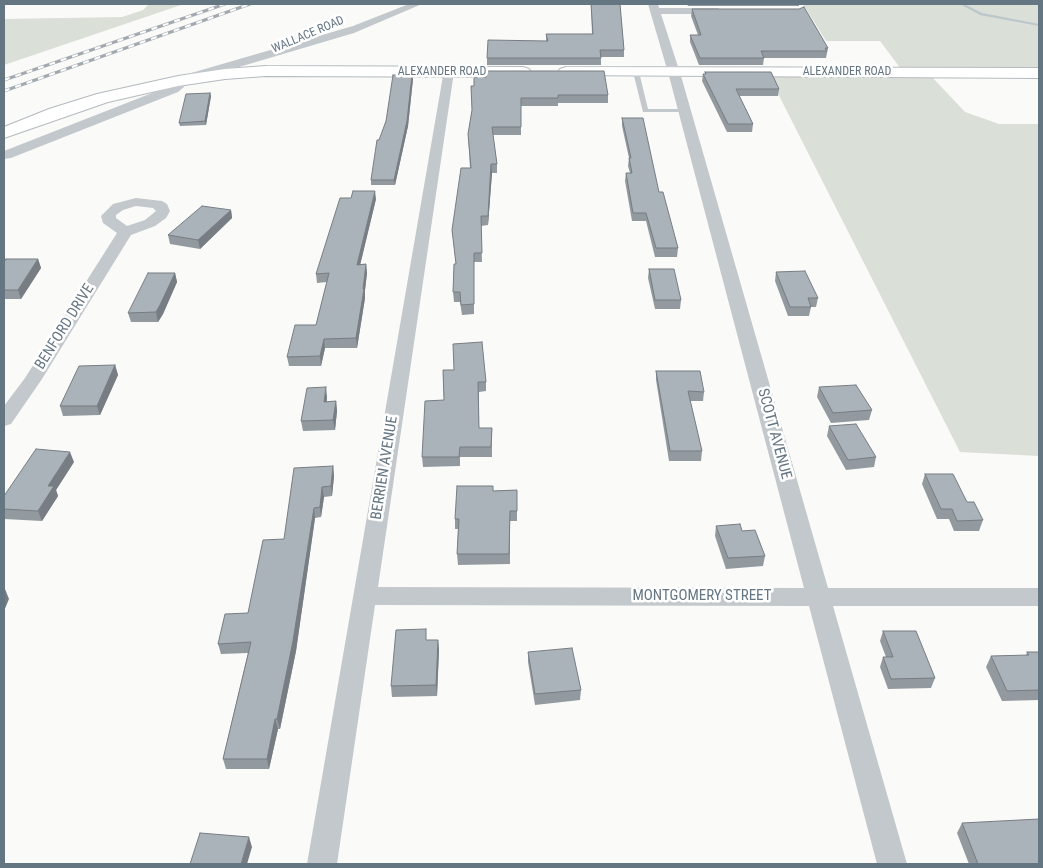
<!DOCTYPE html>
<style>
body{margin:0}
#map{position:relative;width:1043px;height:868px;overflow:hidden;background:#fafaf8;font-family:"Roboto Condensed",sans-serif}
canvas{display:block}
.frame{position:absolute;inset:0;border:5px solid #657683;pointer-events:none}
</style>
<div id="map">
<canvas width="1043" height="868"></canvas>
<div class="frame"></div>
</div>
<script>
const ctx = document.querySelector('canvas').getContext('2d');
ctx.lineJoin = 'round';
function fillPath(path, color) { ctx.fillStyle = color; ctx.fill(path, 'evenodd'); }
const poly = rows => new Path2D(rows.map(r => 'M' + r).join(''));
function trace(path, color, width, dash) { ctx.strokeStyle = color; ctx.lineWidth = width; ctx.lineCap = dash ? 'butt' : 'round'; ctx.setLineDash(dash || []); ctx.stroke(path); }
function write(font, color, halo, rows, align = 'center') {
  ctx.font = font + ' "Roboto Condensed",sans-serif'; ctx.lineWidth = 5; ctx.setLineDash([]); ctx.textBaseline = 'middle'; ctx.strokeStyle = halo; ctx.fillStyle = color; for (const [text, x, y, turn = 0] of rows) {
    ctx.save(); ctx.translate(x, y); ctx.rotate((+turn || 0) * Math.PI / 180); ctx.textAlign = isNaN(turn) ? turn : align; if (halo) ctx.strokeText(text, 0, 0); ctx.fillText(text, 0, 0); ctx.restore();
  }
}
fillPath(poly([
 [149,4,184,4,4,65,4,19,122,17,143,10],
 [803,4,1039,4,1039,73,904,73,880,41,826,41],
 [768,74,932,77,965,112,999,124,1039,124,1039,456,960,452]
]), '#dadfd7');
fillPath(poly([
 [960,4,964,4,982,13,1039,24,1039,26,980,15,960,4]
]), '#bbc7cb');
const secondary = poly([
 [266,66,523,67,529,69,531,72,529,75,523,77,266,76,225,79,178,86,108,102,4,138,4,127,49,109,97,94,178,76,225,69,266,66],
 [566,67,1039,68,1039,78,560,75,558,72,560,69,566,67]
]);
trace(secondary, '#b3babf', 2);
fillPath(poly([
 [636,70,639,72,648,109,685,109,687,110,687,112,643,112,633,72,636,70]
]), '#c3c8cc');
fillPath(poly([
 [409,4,422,4,354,33,185,83,184,87,178,92,11,158,4,159,4,151,170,86,174,83,172,81,174,78,353,26,409,4],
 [648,4,658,4,659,8,718,8,723,11,718,14,661,14,681,76,828,588,1039,588,1039,606,833,606,907,864,877,864,809,606,375,605,337,864,307,864,444,70,448,68,454,72,378,587,804,588,669,76,648,4],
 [136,198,162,201,167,204,170,211,166,218,155,226,131,235,42,379,11,424,4,426,4,406,25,378,117,233,103,223,101,216,113,204,136,198],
 [136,206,153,208,156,211,145,220,127,226,116,218,116,215,123,210,136,206]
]), '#c3c8cc');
fillPath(secondary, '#fff');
const rail = poly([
 [4,80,225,4],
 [4,91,250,4]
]);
trace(rail, '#a2aab0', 3);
trace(rail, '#fff', 2, [6]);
fillPath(poly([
 [591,4,620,4,624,50,624,57,601,57,601,65,487,65,487,58,546,41,546,34,592,34],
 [687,4,799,4,799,6,688,6],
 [692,9,828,48,826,58,764,58,763,65,699,65,690,42,690,35,698,35,691,16],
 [705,72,779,89,778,96,739,96,753,124,752,132,727,132,702,81,703,74,705,74],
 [413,79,408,126,395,185,371,185,371,180],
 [471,86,608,95,608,103,558,103,558,106,521,106,521,135,493,135,497,164,497,173,492,173,488,225,481,226,482,262,474,262,474,314,462,315,460,302,454,302,453,292,456,264,452,230,470,168,468,134,472,110],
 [210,93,211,96,206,125,180,126,179,123],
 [622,118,659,192,678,248,677,257,655,257,646,221,632,221,625,181,626,173,630,173,628,166,629,158,622,126],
 [376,199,360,264,366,264,367,273,365,290,365,298,357,348,325,348,321,366,289,366,287,357,316,325,327,282,317,283,316,274],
 [231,210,232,218,200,249,170,244,168,235],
 [38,259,41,268,21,299,4,299,4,262],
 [649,269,681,300,680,309,655,309,648,278],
 [776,272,818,298,816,307,811,307,809,316,788,316,775,281],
 [175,273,177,282,163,314,158,322,131,322,128,313],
 [115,365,118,375,100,415,63,416,60,406],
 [443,370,486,382,486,391,479,392,479,428,492,428,492,457,460,457,460,466,423,467,422,457,444,400],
 [656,371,704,392,703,401,690,401,702,451,701,461,669,461,656,380],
 [819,387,872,410,869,420,831,423,817,397],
 [327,397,327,402,336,401,337,411,335,430,303,431,301,421],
 [829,426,876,457,874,467,846,470,827,436],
 [74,462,56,490,58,496,42,521,4,519,4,509],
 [333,466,334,476,332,496,324,497,321,517,315,518,296,651,280,729,278,729,269,769,226,769,223,759,248,653,221,654,218,644,248,613,284,539],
 [925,474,967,502,983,520,979,531,954,531,949,519,937,519,922,484],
 [517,490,517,521,510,521,510,564,458,565,457,554,458,529,455,529,455,519,493,491],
 [716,526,742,531,765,556,763,566,726,569,715,536],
 [883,631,935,678,931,688,888,689,880,667,883,657,886,657,880,641],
 [427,640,438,640,439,650,437,696,392,697,391,686],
 [528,652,581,690,580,700,535,705,528,662],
 [1027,652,1039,652,1039,700,1002,701,986,667,991,656,1026,656],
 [962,823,1039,864,969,864,957,833]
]), '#929a9f');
fillPath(poly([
 [412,75,413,79,408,126,395,185,394,180],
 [210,93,211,96,206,125,205,121],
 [491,164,492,173,488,225,488,216],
 [375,191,376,199,358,274,357,265],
 [231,210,232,218,200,249,198,240],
 [38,259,41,268,21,299,18,290],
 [366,264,367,273,365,290,365,298,357,348,356,338],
 [175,273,177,282,163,314,158,322,156,312],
 [324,339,325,348,321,366,320,356],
 [115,365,118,375,100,415,97,406],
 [326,387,327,397,325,411,324,402],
 [336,401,337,411,335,430,333,420],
 [70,452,74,462,56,490,58,496,42,521,38,511,48,486],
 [333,466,334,476,332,496,331,486],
 [322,487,324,497,321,517,320,507],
 [314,508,315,518,296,651,280,729,277,719],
 [5,589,9,599,4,611,4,592],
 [438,640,439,650,437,696,436,685],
 [275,719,278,729,269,769,267,759],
 [249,837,252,847,247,864,241,864]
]), '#777d82');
const building = poly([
 [591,4,620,4,624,50,600,50,601,58,487,58,488,40,548,41,546,34,593,34,591,4],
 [804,7,828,48,825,48,827,51,761,51,764,58,700,58,690,35,701,35,692,9,799,9,804,7],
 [486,71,604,71,608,95,558,95,558,98,521,98,521,127,492,127,497,164,491,164,488,216,481,216,482,253,474,253,474,304,461,305,460,292,453,292,454,264,456,264,452,230,461,168,471,168,468,134,472,110,471,86,474,86,474,77,486,77,486,71],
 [705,72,771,72,779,89,736,89,753,124,728,124,703,74,706,74,705,72],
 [393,75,412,75,407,121,394,180,371,180,377,140,379,140,386,121,393,75],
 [210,93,205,121,179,123,186,94,210,93],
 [622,118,643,118,659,192,663,192,678,248,656,248,646,213,633,213,626,173,632,173,629,158,631,158,622,118],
 [353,191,375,191,357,265,366,264,363,289,364,289,356,338,324,339,320,356,287,357,295,325,316,325,329,273,316,274,340,198,351,198,353,191],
 [202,206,231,210,198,240,168,235,202,206],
 [6,259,38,259,18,290,4,290,4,262,6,259],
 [649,269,674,269,681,300,655,300,649,269],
 [805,271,818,298,808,298,811,307,790,307,776,272,805,271],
 [148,273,175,273,160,305,156,312,128,313,148,273],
 [482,342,486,382,478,382,479,428,492,428,491,447,460,447,459,457,422,457,425,401,444,400,443,370,454,370,453,344,482,342],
 [115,365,97,406,60,406,79,366,115,365],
 [656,371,700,371,704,392,688,391,702,451,670,451,656,371],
 [856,385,872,410,833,413,819,387,856,385],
 [326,387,324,402,336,401,333,420,301,421,307,388,326,387],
 [856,424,876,457,848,460,829,426,856,424],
 [36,449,70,452,48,486,54,486,38,511,4,509,4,496,36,449],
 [333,466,331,486,322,487,320,507,314,508,293,641,277,719,275,719,267,759,223,759,251,642,218,644,225,614,248,613,263,540,284,539,294,468,333,466],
 [925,474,953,474,967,502,974,502,983,520,957,521,952,509,941,509,925,474],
 [457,486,493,486,493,491,517,490,517,511,510,511,509,554,457,554,459,519,455,519,457,486],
 [740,524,742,531,755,530,765,556,728,558,716,526,740,524],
 [426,629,426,640,438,640,436,685,391,686,396,630,426,629],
 [883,631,916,631,935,678,891,679,883,657,893,657,883,631],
 [572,648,581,690,535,694,528,652,572,648],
 [1027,652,1039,652,1039,690,1007,691,991,656,1029,655,1027,652],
 [1039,819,1039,864,978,864,962,823,1039,819],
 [200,833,249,837,241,864,190,864,200,833]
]);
fillPath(building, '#aab3b9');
trace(building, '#777d82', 1);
write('12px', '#657683', '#fff', [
 ["WALLACE ROAD",308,35,-23],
 ["ALEXANDER ROAD",442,72],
 ["ALEXANDER ROAD",847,72]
]);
write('15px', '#657683', '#fff', [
 ["BENFORD DRIVE",65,327,-58],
 ["SCOTT AVENUE",774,434,75],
 ["BERRIEN AVENUE",385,468,-81],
 ["MONTGOMERY STREET",702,596]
]);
</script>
